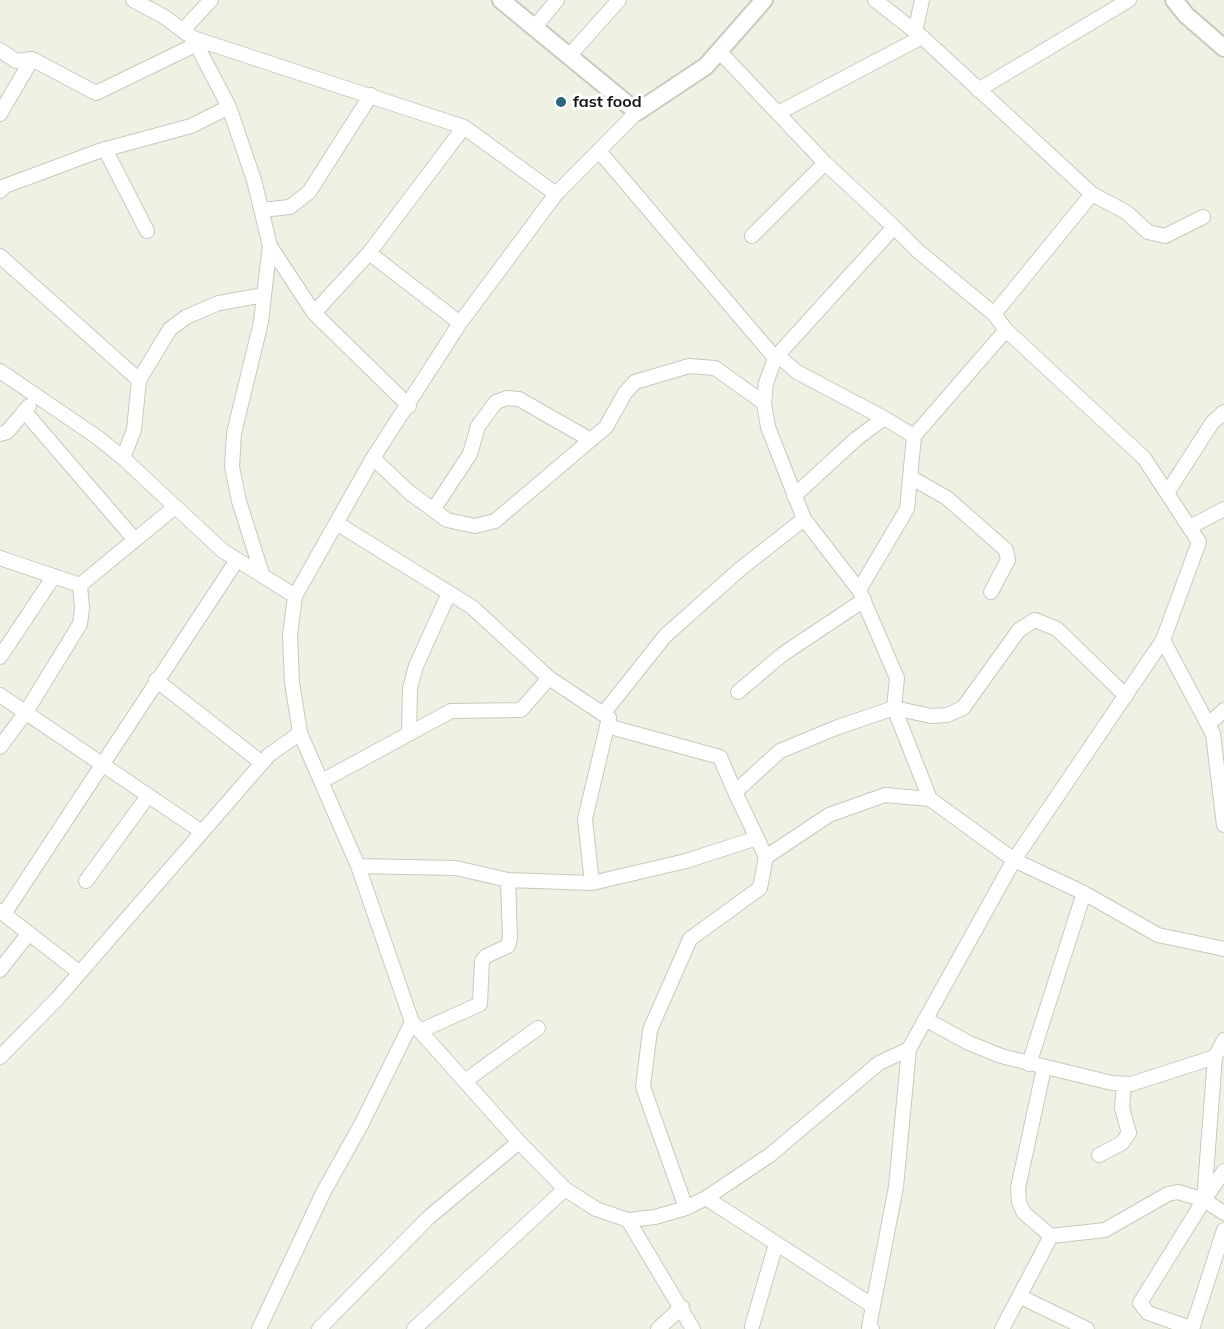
<!DOCTYPE html>
<style>
body{margin:0}
canvas{display:block;background:#edf2e4}
</style>
<canvas width="1224" height="1329"></canvas>
<script>
const ctx = document.querySelector('canvas').getContext('2d');
ctx.lineJoin = 'round';
const poly = rows => new Path2D(rows.map(r => 'M' + r).join(''));
function trace(path, color, width, dash) { ctx.strokeStyle = color; ctx.lineWidth = width; ctx.lineCap = dash ? 'butt' : 'round'; ctx.setLineDash(dash || []); ctx.stroke(path); }
function write(font, color, halo, rows, align = 'center') {
  ctx.font = font + ' Mulish,sans-serif'; ctx.lineWidth = 6; ctx.setLineDash([]); ctx.textBaseline = 'middle'; ctx.strokeStyle = halo; ctx.fillStyle = color; for (const [text, x, y, turn = 0] of rows) {
    ctx.save(); ctx.translate(x, y); ctx.rotate((+turn || 0) * Math.PI / 180); ctx.textAlign = isNaN(turn) ? turn : align; if (halo) ctx.strokeText(text, 0, 0); ctx.fillText(text, 0, 0); ctx.restore();
  }
}
const minor = poly([
 [133,0,163,16,193,38,464,127,556,194],
 [875,0,922,37,1092,194,1126,212,1148,232,1165,236,1203,217],
 [534,28,557,0],
 [183,30,211,0],
 [915,32,922,0],
 [0,50,16,61,32,59,96,93,197,44],
 [719,51,825,163,894,227,775,358,766,383,764,403,768,427,804,519,859,590,897,678,894,708,930,799,1014,860,1084,893,1158,935,1224,949],
 [569,56,619,0],
 [978,90,1129,0],
 [229,107,254,180,270,246,264,295],
 [637,112,556,194,460,323,373,458,295,596,290,635,292,682,300,733,358,866,412,1022,519,1142,565,1189,596,1209,628,1220,655,1217,686,1208,643,1087,650,1030,690,939,760,888,766,857],
 [778,113,922,37],
 [0,114,32,59],
 [105,149,147,231],
 [599,151,775,358],
 [0,191,5,186,99,151,191,126,229,107,193,38],
 [261,210,290,207,309,192,371,95],
 [752,236,825,163],
 [270,246,314,313,409,406],
 [369,253,460,323],
 [0,256,139,380,170,329,186,317,219,303,264,295,261,322,234,433,232,467,239,501,262,574],
 [314,313,369,253,464,127],
 [994,314,1092,194],
 [777,355,797,372,884,418],
 [0,371,97,437,123,458],
 [139,380,134,430,123,458,223,551,295,596],
 [24,411,135,540],
 [0,434,7,432,29,406],
 [373,458,409,492,447,520,475,526,495,521,606,427,625,393,635,382,689,366,715,368,764,403],
 [910,477,947,498,1006,550,1008,560,991,592],
 [1167,493,1212,423,1224,412],
 [794,496,856,439,884,418,914,436],
 [433,510,470,454,478,426,496,402,507,398,519,399,589,439],
 [1190,527,1224,509],
 [0,558,80,585,175,507],
 [859,590,907,509,914,436,1006,330,994,314,918,251,894,227],
 [1163,640,1213,734,1224,825],
 [0,657,54,576],
 [156,680,262,763],
 [738,692,783,654,864,600],
 [0,695,202,832],
 [603,714,665,636,739,570,804,519],
 [1208,725,1224,710],
 [607,726,720,757,735,792],
 [409,734,410,688,416,666,449,593],
 [0,747,26,712,80,624,82,608,80,585],
 [322,781,451,711,521,710,549,678,472,607,338,524],
 [930,799,885,795,829,815,766,857,735,792,780,751,838,727,894,708,931,716,947,715,963,708,1019,630,1035,620,1057,629,1126,696],
 [358,866,456,868,508,880,592,883,585,819,609,718,549,678],
 [86,881,148,796],
 [592,883,686,861,757,838],
 [0,911,80,973],
 [4,914,237,560],
 [0,970,29,933],
 [925,1019,969,1043,1001,1056,1112,1083,1131,1084,1215,1057],
 [420,1031,480,1004,482,961,486,956,508,946,510,938,508,880],
 [909,1049,1014,860,1163,640,1199,542,1144,458,1006,330],
 [0,1057,57,999,269,755,300,733],
 [1029,1064,1084,893],
 [465,1081,538,1028],
 [1099,1155,1122,1143,1129,1133,1122,1108,1124,1084],
 [1204,1200,1224,1213],
 [686,1208,706,1198,770,1155,879,1063,909,1049,896,1187,873,1306,706,1198],
 [628,1220,693,1329],
 [1051,1236,1105,1230,1168,1194,1178,1192,1204,1200,1224,1171],
 [1019,1296,1087,1329],
 [752,1326,776,1244],
 [1191,1328,1148,1313,1140,1303,1204,1200,1215,1057,1224,1040],
 [259,1329,323,1193,362,1123,412,1022],
 [319,1329,428,1218,519,1142],
 [414,1329,565,1189],
 [658,1329,682,1307],
 [872,1329,869,1327,873,1306],
 [1002,1329,1051,1236,1024,1213,1019,1202,1018,1188,1044,1068],
 [1192,1329,1224,1230]
]);
const tertiary = poly([
 [501,0,637,112,706,66,764,0],
 [1174,0,1186,15,1224,48]
]);
trace(minor, '#c6cbbd', 16);
trace(tertiary, '#c6cbbd', 20);
trace(minor, '#fff', 14);
trace(tertiary, '#fff', 16);
for (const [x, y, r, color] of [
 [561,102,6,"#2a677e"]
]) { const dot = new Path2D(); dot.arc(x, y, r, 0, 2 * Math.PI); ctx.fillStyle = color; ctx.fill(dot); trace(dot, '#fff', 2); }
write('bold 16px', '#12140f', '#fff', [
 ["fast food",573,102]
], 'left');
</script>
